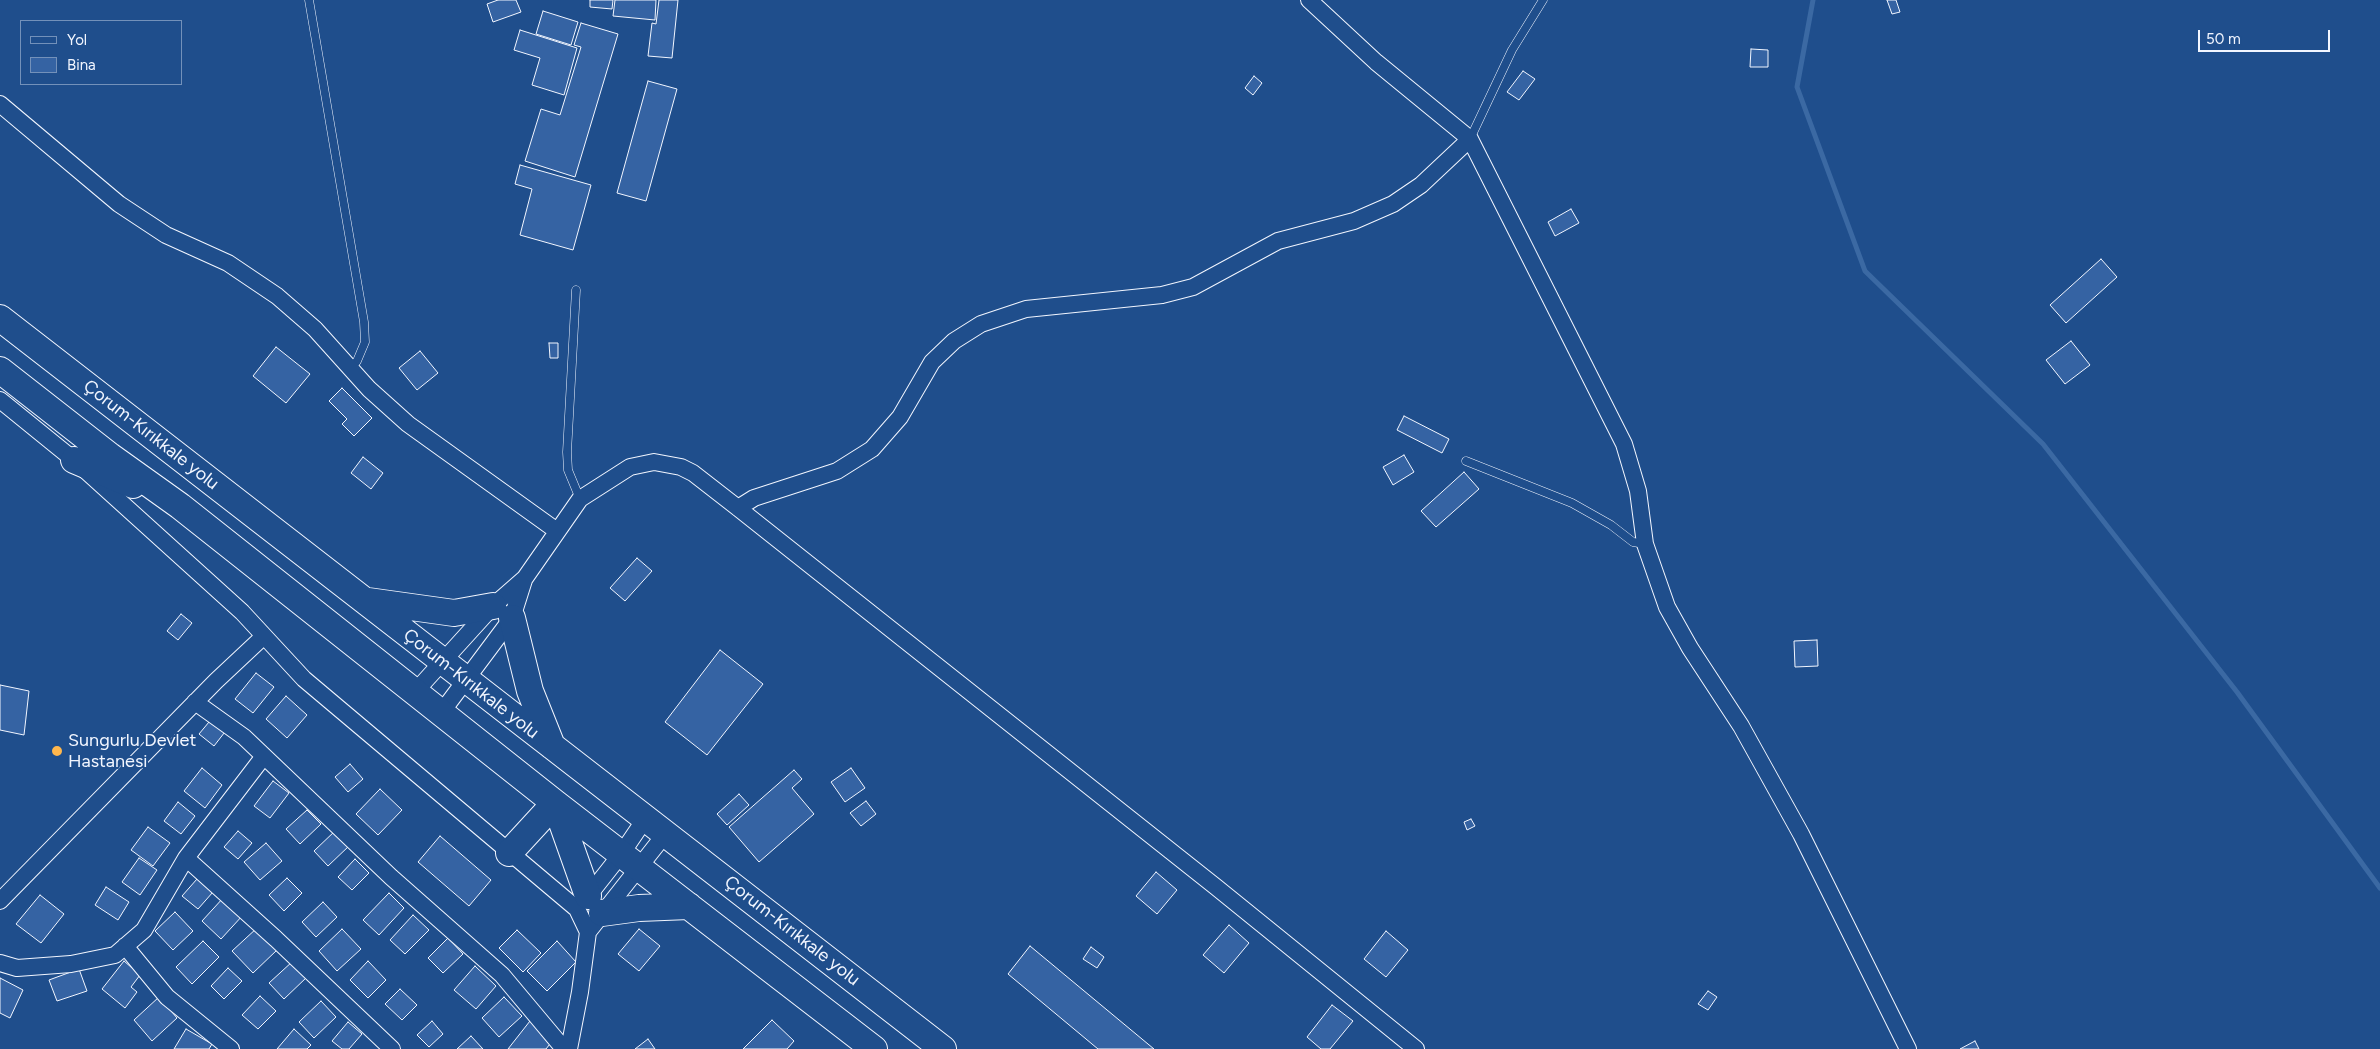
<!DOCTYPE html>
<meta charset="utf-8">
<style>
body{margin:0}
#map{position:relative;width:2380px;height:1049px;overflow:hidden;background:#1f4e8c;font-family:Figtree,sans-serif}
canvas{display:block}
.legend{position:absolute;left:20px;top:20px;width:162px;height:65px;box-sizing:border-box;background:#1f4e8c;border:1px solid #7391ba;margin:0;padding:6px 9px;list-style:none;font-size:15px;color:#f2f6ff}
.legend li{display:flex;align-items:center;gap:10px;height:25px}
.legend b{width:25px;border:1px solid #7391ba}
.scale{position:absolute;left:2198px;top:30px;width:132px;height:22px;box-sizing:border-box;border:2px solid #f2f6ff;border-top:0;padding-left:6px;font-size:15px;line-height:18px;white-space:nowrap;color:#f2f6ff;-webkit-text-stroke:4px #1f4e8c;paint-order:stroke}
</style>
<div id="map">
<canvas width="2380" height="1049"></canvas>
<ul class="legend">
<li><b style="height:6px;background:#1f4e8c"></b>Yol</li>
<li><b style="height:14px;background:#3563a3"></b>Bina</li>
</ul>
<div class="scale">50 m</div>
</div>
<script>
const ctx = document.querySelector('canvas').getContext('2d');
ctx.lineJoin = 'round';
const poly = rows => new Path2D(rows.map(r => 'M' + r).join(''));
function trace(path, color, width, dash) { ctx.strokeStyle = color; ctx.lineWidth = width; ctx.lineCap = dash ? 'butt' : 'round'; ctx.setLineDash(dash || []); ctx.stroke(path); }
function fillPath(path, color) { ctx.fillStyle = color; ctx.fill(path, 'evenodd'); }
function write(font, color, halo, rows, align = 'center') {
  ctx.font = font + ' Figtree,sans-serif'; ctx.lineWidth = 4; ctx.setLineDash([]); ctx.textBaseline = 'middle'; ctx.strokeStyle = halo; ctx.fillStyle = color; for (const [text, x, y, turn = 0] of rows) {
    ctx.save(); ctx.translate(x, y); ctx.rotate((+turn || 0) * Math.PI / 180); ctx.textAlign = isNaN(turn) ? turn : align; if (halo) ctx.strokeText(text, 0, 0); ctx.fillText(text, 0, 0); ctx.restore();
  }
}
trace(poly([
 [1813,0,1797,87,1865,271,2043,444,2237,692,2380,888]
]), '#3b69a3', 5);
const building = poly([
 [498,0,516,0,521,12,493,22,487,4,498,0],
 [590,0,613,0,612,9,590,7,590,0],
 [615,0,656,0,655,20,613,16,615,0],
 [659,0,678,0,672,58,648,56,652,23,656,24,659,0],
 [1887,0,1896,0,1900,12,1892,14,1887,0],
 [543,11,578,22,571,45,536,34,543,11],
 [581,23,618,34,575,177,525,161,541,109,560,115,581,47,574,45,581,23],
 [520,30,577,48,564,95,532,85,540,58,514,50,520,30],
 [1751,49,1768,50,1768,67,1750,67,1751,49],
 [1523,71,1535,79,1519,100,1507,92,1523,71],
 [1254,76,1262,83,1253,95,1245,88,1254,76],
 [648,81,677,89,646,201,617,193,648,81],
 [520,165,591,185,573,250,520,235,532,189,515,184,520,165],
 [1571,209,1579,223,1555,236,1548,222,1571,209],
 [2101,259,2117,277,2066,323,2050,305,2101,259],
 [2071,341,2090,365,2065,384,2046,360,2071,341],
 [549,343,558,343,558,358,550,358,549,343],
 [276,347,310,374,286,403,253,376,276,347],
 [420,351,438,373,417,390,399,368,420,351],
 [342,388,372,418,354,436,342,424,347,419,329,401,342,388],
 [1404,416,1449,439,1442,453,1397,430,1404,416],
 [1404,455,1414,472,1393,485,1383,467,1404,455],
 [363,457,383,473,371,489,351,473,363,457],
 [1464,472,1479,489,1436,527,1421,511,1464,472],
 [637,558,652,571,625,601,610,588,637,558],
 [181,614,192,623,178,640,167,631,181,614],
 [1817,640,1818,666,1795,667,1794,641,1817,640],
 [720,650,763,684,707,755,665,722,720,650],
 [256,673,274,687,253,713,235,699,256,673],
 [0,685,29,691,24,735,0,730,0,685],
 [286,696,307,715,287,738,266,719,286,696],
 [214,716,228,728,214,746,199,734,214,716],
 [350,764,363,779,348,792,335,777,350,764],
 [202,768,222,785,205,808,184,791,202,768],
 [851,768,865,788,845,802,831,782,851,768],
 [794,770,802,779,792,788,814,814,759,862,729,827,794,770],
 [273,781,289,793,270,818,254,806,273,781],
 [380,789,402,810,378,835,356,814,380,789],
 [739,794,749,805,727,825,717,814,739,794],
 [866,801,876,814,861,826,850,813,866,801],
 [178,802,195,816,181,834,164,821,178,802],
 [307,810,321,824,300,844,286,829,307,810],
 [1471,819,1475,826,1467,830,1464,822,1471,819],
 [148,827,170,843,153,866,131,850,148,827],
 [336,830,350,845,328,866,314,851,336,830],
 [238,831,252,843,238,859,224,847,238,831],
 [440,836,491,880,469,906,418,862,440,836],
 [266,843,282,861,260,880,244,862,266,843],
 [139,858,157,870,140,895,122,882,139,858],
 [355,859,369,873,352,890,338,877,355,859],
 [1156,872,1177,890,1157,914,1136,896,1156,872],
 [287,878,302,893,284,911,269,895,287,878],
 [197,879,213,892,198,909,182,896,197,879],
 [106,887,129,902,118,920,95,905,106,887],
 [389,893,404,908,379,935,363,920,389,893],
 [40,895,64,914,41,943,16,924,40,895],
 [224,897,243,915,221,939,202,921,224,897],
 [323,902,337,917,316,937,302,922,323,902],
 [175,912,193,931,173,950,155,931,175,912],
 [413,915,429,930,405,954,390,940,413,915],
 [1229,925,1249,943,1224,973,1203,955,1229,925],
 [257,928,277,950,253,973,232,951,257,928],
 [342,929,361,949,337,971,319,951,342,929],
 [639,929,660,946,639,971,618,954,639,929],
 [517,930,541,953,523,972,499,948,517,930],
 [1386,931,1408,950,1386,977,1364,959,1386,931],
 [448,938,463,954,443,973,428,958,448,938],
 [203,941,219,957,192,984,176,967,203,941],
 [557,941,576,962,547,991,527,971,557,941],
 [1030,946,1154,1049,1098,1049,1008,974,1030,946],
 [1091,947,1104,957,1097,968,1083,959,1091,947],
 [124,961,140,975,131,987,137,992,125,1008,102,989,124,961],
 [293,961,307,977,284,999,269,983,293,961],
 [368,961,386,980,368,998,350,980,368,961],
 [475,966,496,986,476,1009,454,990,475,966],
 [228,968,242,981,224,999,211,986,228,968],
 [79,969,87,991,57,1001,49,980,79,969],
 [0,978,23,990,10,1018,0,1013,0,978],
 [400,989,417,1005,402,1020,385,1004,400,989],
 [1708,991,1717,997,1708,1010,1698,1004,1708,991],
 [260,996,276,1011,258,1029,242,1015,260,996],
 [159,997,177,1018,152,1041,134,1020,159,997],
 [504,997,522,1016,499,1037,482,1018,504,997],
 [321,1001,336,1017,314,1038,299,1022,321,1001],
 [1332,1005,1353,1021,1330,1049,1321,1049,1307,1037,1332,1005],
 [772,1020,794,1041,787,1049,743,1049,772,1020],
 [432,1021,443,1034,429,1047,417,1035,432,1021],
 [530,1021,553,1040,546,1049,508,1049,530,1021],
 [348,1022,362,1034,349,1049,342,1049,332,1041,348,1022],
 [186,1029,212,1044,209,1049,174,1049,186,1029],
 [294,1029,311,1045,307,1049,277,1049,294,1029],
 [471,1036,483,1049,457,1049,471,1036],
 [648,1039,655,1049,635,1049,648,1039],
 [1975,1041,1979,1049,1960,1049,1975,1041]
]);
fillPath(building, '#3563a3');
trace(building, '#f2f6ff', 1);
const service = poly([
 [309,0,364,322,365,342,357,361,350,369],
 [1470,139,1512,50,1543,0],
 [576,290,567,452,568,470,580,499],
 [1466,461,1572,503,1611,525,1633,542,1645,544]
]);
const minor = poly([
 [1309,0,1376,62,1470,139,1624,444,1638,491,1645,544,1667,607,1690,648,1741,726,1801,834,1908,1049],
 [0,104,119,204,166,235,228,263,277,296,315,329,369,389,408,424,557,531],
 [0,400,74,460,242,612,304,679,577,909,588,932],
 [738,508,754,498,837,471,872,449,900,417,932,362,954,341,981,324,1026,309,1162,295,1193,287,1278,241,1354,221,1393,204,1421,185,1470,139],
 [414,693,493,606,525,578,580,499,630,467,654,462,681,467,693,473,738,508,1216,887,1416,1049],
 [195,702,244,737,391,877,502,975,564,1049],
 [441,713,512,618,524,580],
 [186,858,276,939,392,1049],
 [585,900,622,853,645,819],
 [0,901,216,681,264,636],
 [125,946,167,997,231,1049],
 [0,963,17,968,71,964,115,955,144,930,186,858,264,756],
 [569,1049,580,992,588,932,666,833]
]);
const trunk = poly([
 [0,318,943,1049],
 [0,370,110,456,180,506,555,803,874,1049],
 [74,460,133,485],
 [368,601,454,613,493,606],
 [512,618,530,691,552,746],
 [509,853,555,803,588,896],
 [602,913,639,908,689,906]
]);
trace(service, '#f2f6ff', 9);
trace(minor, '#f2f6ff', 18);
trace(trunk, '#f2f6ff', 28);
trace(service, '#1f4e8c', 8);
trace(minor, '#1f4e8c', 16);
trace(trunk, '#1f4e8c', 26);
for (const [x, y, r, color] of [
 [57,751,6,"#ffb74d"]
]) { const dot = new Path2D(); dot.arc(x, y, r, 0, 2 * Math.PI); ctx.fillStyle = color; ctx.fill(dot); trace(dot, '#1f4e8c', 2); }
write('18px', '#f2f6ff', '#1f4e8c', [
 ["Çorum-Kırıkkale yolu",151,435,38],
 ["Çorum-Kırıkkale yolu",471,684,38],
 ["Çorum-Kırıkkale yolu",792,931,38]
]);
write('18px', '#f2f6ff', '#1f4e8c', [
 ["Sungurlu Devlet",68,741],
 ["Hastanesi",68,762]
], 'left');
</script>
